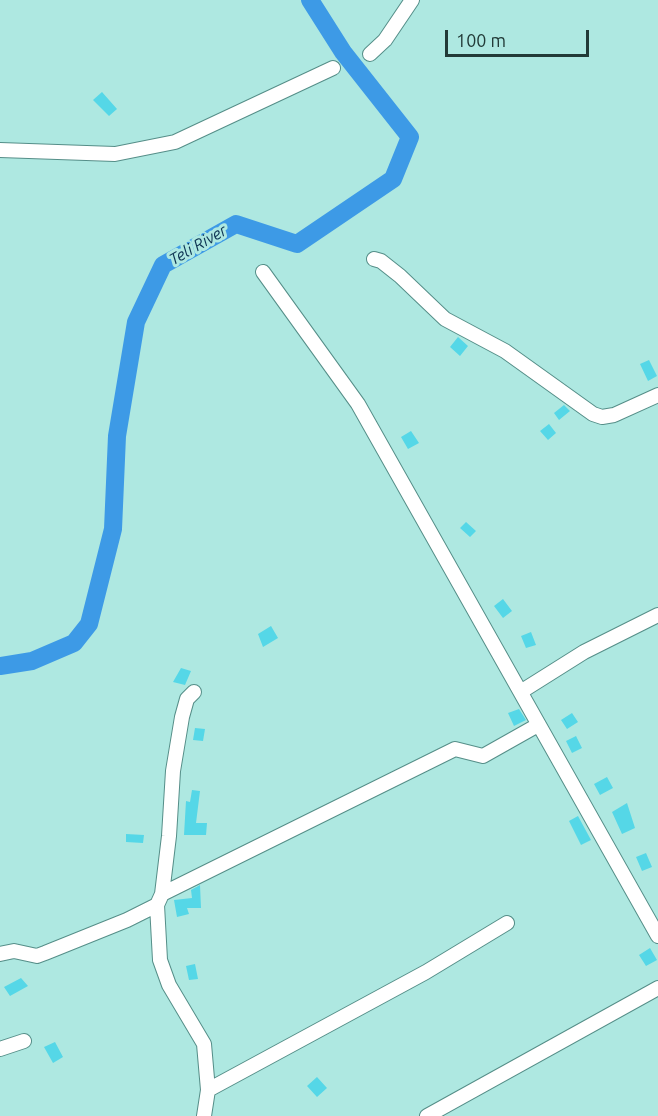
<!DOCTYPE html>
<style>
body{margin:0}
#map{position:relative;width:658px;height:1116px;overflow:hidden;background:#aee8e1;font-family:Ubuntu,sans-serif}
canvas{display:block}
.scale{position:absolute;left:445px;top:30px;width:144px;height:27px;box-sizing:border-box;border:3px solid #223a37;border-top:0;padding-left:8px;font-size:18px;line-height:21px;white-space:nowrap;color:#223a37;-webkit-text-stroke:4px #aee8e1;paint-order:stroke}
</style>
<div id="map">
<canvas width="658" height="1116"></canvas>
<div class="scale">100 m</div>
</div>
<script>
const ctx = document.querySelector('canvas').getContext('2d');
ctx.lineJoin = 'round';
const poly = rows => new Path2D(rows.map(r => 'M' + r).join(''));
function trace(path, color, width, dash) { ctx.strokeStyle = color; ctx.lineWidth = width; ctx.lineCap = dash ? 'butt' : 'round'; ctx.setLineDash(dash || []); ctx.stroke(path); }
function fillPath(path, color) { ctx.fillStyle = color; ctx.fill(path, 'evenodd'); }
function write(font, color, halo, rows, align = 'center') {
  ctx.font = font + ' Ubuntu,sans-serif'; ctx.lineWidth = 6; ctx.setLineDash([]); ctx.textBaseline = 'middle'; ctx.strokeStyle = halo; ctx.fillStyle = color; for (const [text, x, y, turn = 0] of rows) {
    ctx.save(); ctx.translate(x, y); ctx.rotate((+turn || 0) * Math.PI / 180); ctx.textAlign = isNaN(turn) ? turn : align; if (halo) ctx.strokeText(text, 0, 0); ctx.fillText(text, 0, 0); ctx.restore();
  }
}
trace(poly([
 [0,666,32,661,74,643,89,624,113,529,117,436,136,322,163,265,236,224,297,244,393,179,410,137,343,52,310,0]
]), '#3d9ae6', 18);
fillPath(poly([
 [102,92,117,109,109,116,93,100],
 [458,337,468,346,460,356,450,347],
 [649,360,657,376,648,381,640,364],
 [564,405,570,411,559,420,554,413],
 [549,424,556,433,548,440,540,431],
 [411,431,419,443,408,449,401,437],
 [466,522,476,531,470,537,460,528],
 [503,599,512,611,503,618,494,606],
 [271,626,278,638,263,647,258,634],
 [531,632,536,645,526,648,521,636],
 [181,668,191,671,185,685,173,682],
 [519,709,526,720,514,726,508,713],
 [572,713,578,722,567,729,561,720],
 [195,728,205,729,203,741,193,740],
 [576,736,582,748,572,753,566,741],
 [607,777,613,788,600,795,594,784],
 [192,790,200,791,196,823,207,823,206,835,184,835,186,801,190,802],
 [627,803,635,828,622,834,612,812],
 [578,816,591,840,581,845,569,821],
 [126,834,144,835,143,843,126,842],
 [646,853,652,867,642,871,636,857],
 [200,885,201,908,187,908,189,914,177,917,174,900,192,898,191,890],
 [650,948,657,960,646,966,639,955],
 [195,964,198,979,189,980,186,966],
 [21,978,28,986,10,996,4,987],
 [55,1042,63,1057,53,1063,44,1047],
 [317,1077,327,1088,317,1097,307,1086]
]), '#55d7e7');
const minor = poly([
 [370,54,385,40,412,0],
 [0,150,115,154,175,142,333,68],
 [374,259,381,261,400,276,445,319,505,351,593,414,602,417,614,415,658,395],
 [263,272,358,404,658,936],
 [522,691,584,652,658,615],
 [162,894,169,836,173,771,182,717,187,699,194,692],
 [0,954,14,951,37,956,45,953,127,920,157,905],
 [0,1049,24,1041],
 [208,1090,426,972,507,923],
 [204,1116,208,1090,204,1044,169,985,160,960,157,905,162,894,455,749,483,756,538,725],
 [427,1116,658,988]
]);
trace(minor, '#558e88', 16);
trace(minor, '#fff', 14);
write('italic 16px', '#0b3150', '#aee8e1', [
 ["Teli River",198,245,-30]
]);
</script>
